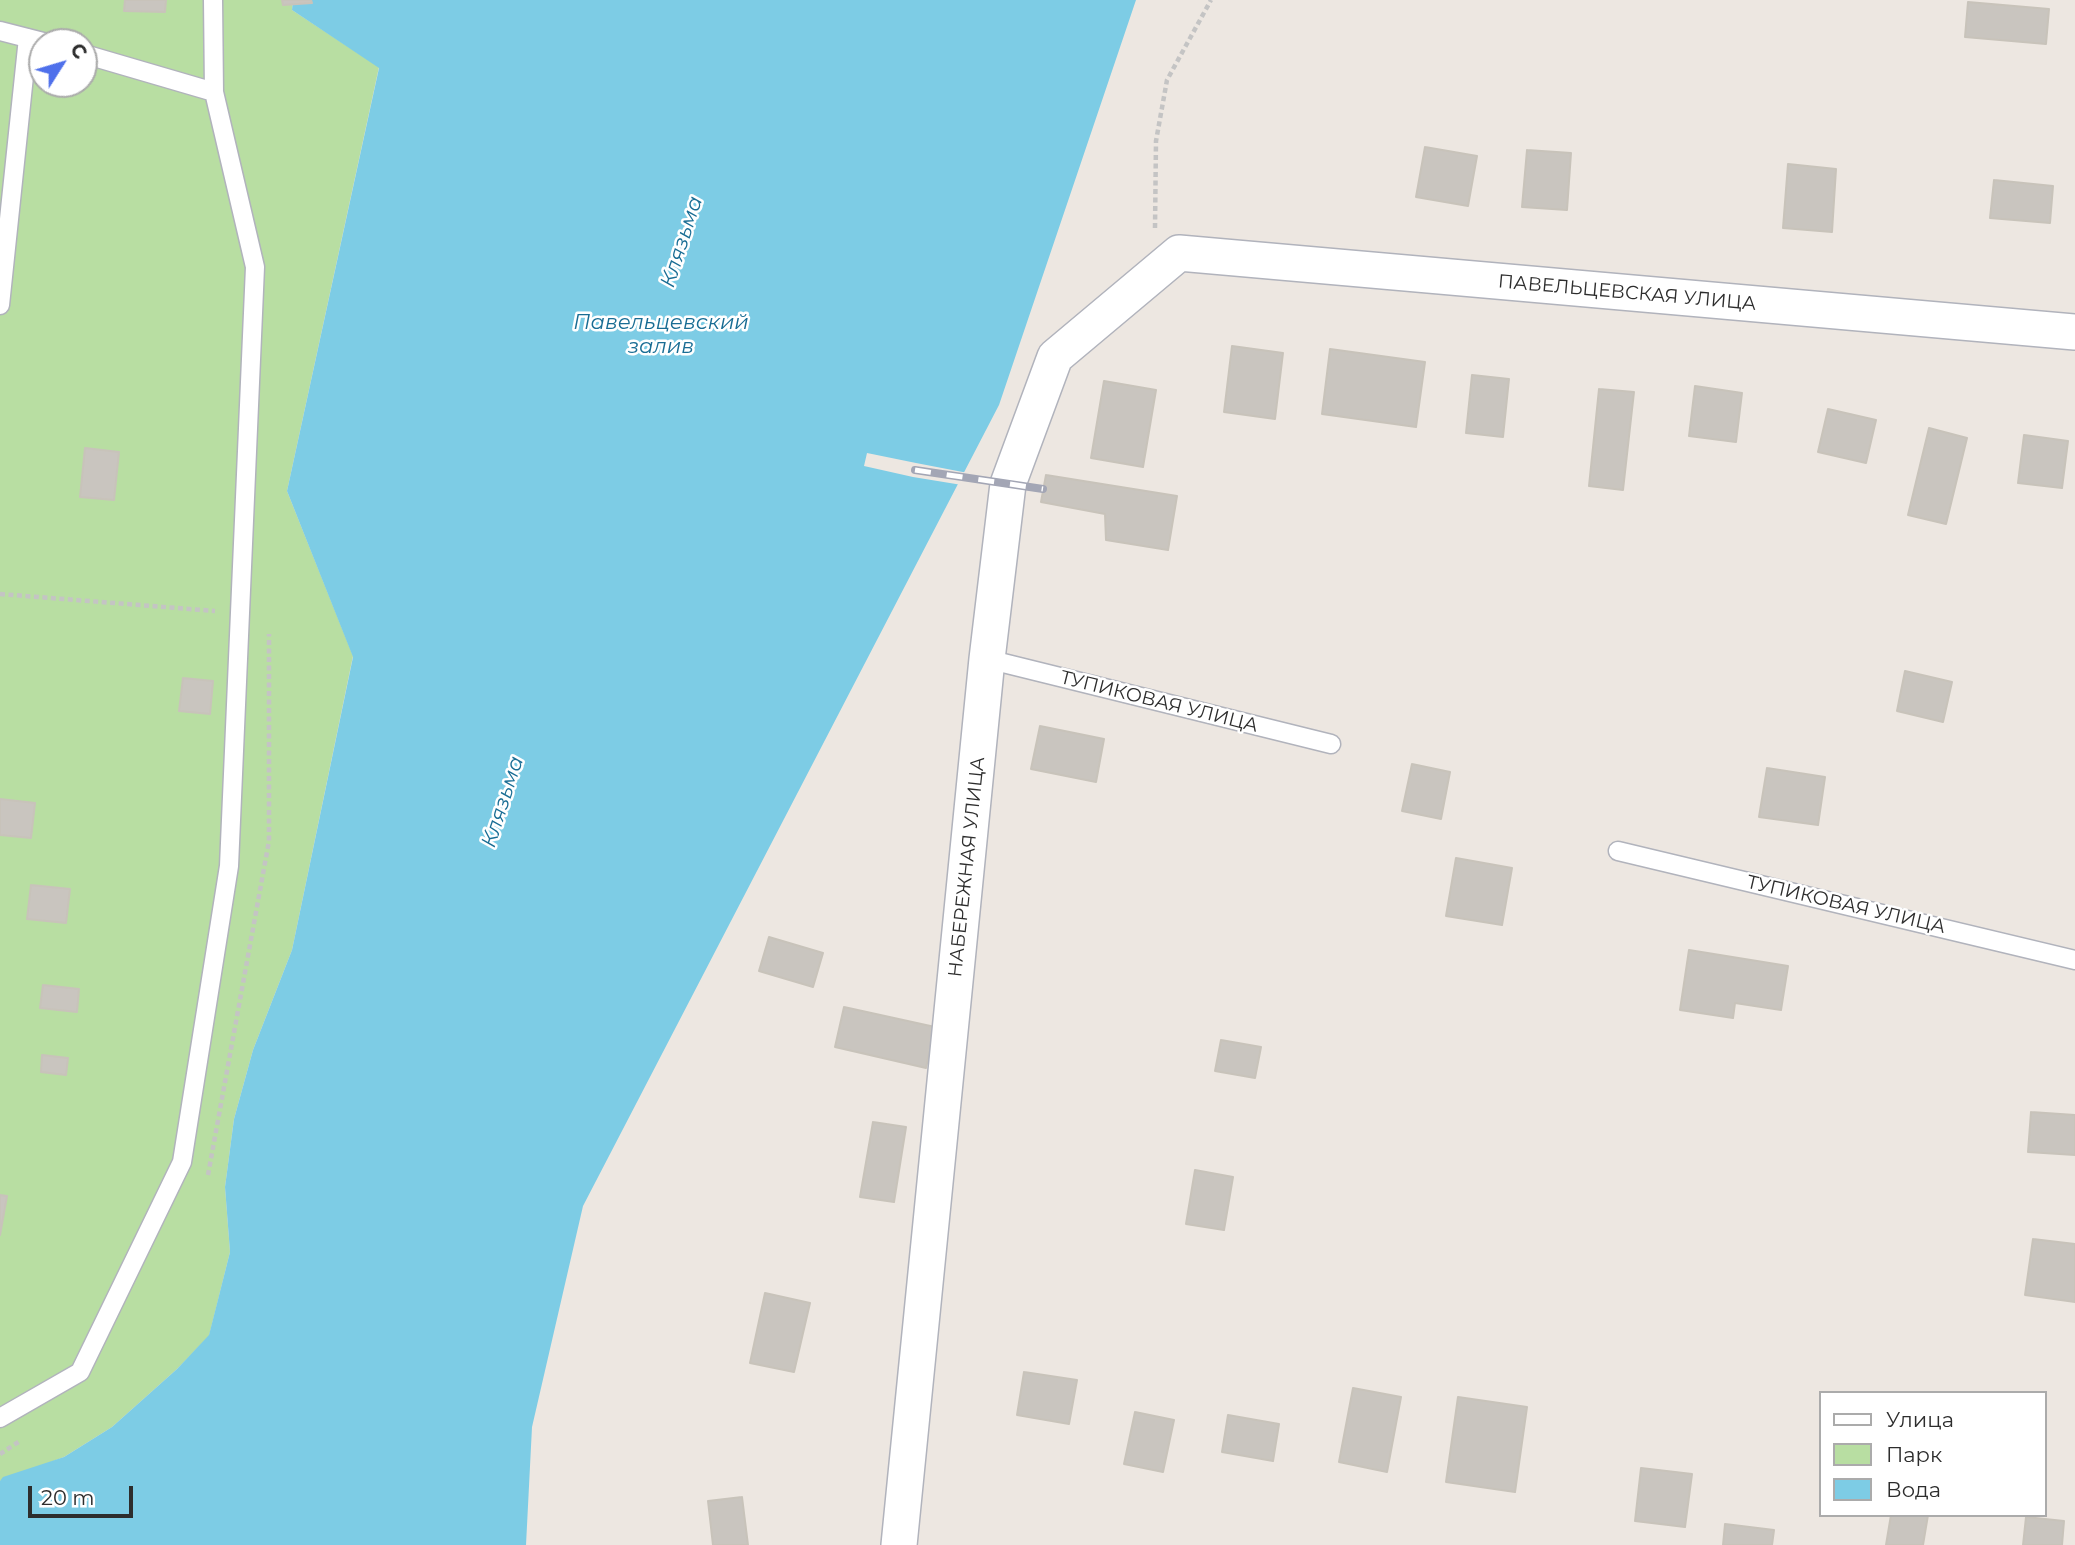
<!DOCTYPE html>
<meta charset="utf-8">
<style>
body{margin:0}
#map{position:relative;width:2075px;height:1545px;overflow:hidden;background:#ede7e1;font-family:Montserrat,sans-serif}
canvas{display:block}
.legend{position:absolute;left:1819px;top:1391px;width:228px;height:126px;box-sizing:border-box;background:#fff;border:2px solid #ababab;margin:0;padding:9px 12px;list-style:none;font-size:21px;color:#2d2d2d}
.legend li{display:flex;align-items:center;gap:14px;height:35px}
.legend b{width:35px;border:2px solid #ababab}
.north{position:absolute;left:28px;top:28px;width:70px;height:70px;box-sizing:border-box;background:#fff;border:2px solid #ababab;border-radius:50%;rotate:53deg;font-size:19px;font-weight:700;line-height:28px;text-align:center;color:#2d2d2d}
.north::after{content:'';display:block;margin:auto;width:24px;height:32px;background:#4f70eb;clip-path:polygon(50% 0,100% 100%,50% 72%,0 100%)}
.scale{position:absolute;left:28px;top:1486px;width:105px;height:32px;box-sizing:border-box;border:4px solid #2d2d2d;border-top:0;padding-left:9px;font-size:21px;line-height:24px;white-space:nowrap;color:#2d2d2d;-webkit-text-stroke:5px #fff;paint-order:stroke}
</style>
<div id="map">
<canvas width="2075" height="1545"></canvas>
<ul class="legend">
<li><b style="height:9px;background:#fff"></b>Улица</li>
<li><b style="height:19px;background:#b8dea2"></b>Парк</li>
<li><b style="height:19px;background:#7dcce5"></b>Вода</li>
</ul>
<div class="north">С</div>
<div class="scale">20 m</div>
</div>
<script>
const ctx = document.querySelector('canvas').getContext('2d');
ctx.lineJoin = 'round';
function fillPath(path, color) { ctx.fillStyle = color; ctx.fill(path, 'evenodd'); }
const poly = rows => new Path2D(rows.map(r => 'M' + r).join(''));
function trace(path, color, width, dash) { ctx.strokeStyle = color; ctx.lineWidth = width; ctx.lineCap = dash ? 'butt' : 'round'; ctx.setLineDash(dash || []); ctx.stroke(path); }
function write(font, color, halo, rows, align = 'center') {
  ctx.font = font + ' Montserrat,sans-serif'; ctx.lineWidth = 5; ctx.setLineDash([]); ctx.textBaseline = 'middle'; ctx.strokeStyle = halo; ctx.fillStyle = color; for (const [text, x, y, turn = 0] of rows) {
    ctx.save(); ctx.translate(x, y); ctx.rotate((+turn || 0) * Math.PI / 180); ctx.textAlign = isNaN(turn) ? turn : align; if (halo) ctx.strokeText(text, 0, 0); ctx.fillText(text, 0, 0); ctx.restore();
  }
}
fillPath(poly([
 [0,0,293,0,292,10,379,67,287,491,353,656,292,950,253,1050,234,1119,225,1187,230,1252,209,1336,177,1369,112,1427,64,1457,0,1481],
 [42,42,84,42,84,84,42,84]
]), '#b8dea2');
fillPath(poly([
 [293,0,1136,0,999,405,583,1206,532,1427,526,1545,0,1545,0,1481,3,1477,64,1457,112,1427,177,1369,209,1335,230,1252,225,1187,234,1119,253,1050,292,950,353,657,287,491,379,68,292,10]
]), '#7dcce5');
fillPath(poly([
 [867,453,916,463,968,473,962,485,913,477,864,466]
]), '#ede7e1');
const building = poly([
 [125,0,166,0,165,12,124,11,125,0],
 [282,0,311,0,312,3,283,5,282,0],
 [1968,2,2049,9,2046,44,1965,37,1968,2],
 [1425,147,1477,156,1468,206,1416,197,1425,147],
 [1527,150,1571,153,1567,210,1522,207,1527,150],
 [1788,164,1836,169,1832,232,1783,228,1788,164],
 [1994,180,2053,186,2050,223,1990,218,1994,180],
 [1232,346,1283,353,1275,419,1224,412,1232,346],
 [1330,349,1425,362,1416,427,1322,414,1330,349],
 [1472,375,1509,379,1503,437,1466,433,1472,375],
 [1104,381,1156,390,1143,467,1091,458,1104,381],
 [1695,386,1742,393,1736,442,1689,436,1695,386],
 [1599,389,1634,392,1623,490,1589,486,1599,389],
 [1828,409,1876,420,1866,463,1818,452,1828,409],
 [1929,428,1967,438,1946,524,1908,515,1929,428],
 [2024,435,2068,441,2062,488,2018,483,2024,435],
 [85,448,119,452,114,500,80,497,85,448],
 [1046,475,1177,496,1168,550,1106,540,1105,514,1041,502,1046,475],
 [1905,671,1952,682,1943,722,1897,711,1905,671],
 [183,678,213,681,210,714,179,711,183,678],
 [1040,726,1104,739,1096,782,1031,769,1040,726],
 [1412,764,1450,772,1441,819,1402,811,1412,764],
 [1767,768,1825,777,1818,825,1759,817,1767,768],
 [0,799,35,803,31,838,0,835,0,799],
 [1456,858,1512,868,1502,925,1446,916,1456,858],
 [31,885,70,889,66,923,27,919,31,885],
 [769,937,823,953,813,987,759,971,769,937],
 [1689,950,1788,966,1781,1010,1735,1003,1733,1018,1680,1010,1689,950],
 [43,985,79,989,77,1012,40,1008,43,985],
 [844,1007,935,1027,926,1068,835,1047,844,1007],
 [1221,1040,1261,1047,1255,1078,1215,1071,1221,1040],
 [42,1055,68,1058,66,1075,41,1072,42,1055],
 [2031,1112,2075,1115,2075,1155,2028,1152,2031,1112],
 [873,1122,906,1127,894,1202,860,1197,873,1122],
 [1195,1170,1233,1177,1224,1230,1186,1224,1195,1170],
 [0,1195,7,1196,0,1235,0,1195],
 [2033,1239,2075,1244,2075,1302,2025,1295,2033,1239],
 [765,1293,810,1303,794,1372,750,1363,765,1293],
 [1024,1372,1077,1380,1069,1424,1017,1415,1024,1372],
 [1353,1388,1401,1397,1387,1472,1339,1462,1353,1388],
 [1458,1397,1527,1407,1515,1492,1446,1482,1458,1397],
 [1135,1412,1174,1420,1163,1472,1124,1464,1135,1412],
 [1228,1415,1279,1424,1273,1461,1222,1452,1228,1415],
 [1641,1468,1692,1474,1685,1527,1635,1521,1641,1468],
 [742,1497,748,1545,713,1545,708,1501,742,1497],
 [1891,1515,1928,1515,1923,1545,1886,1545,1891,1515],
 [2026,1517,2064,1521,2062,1545,2023,1545,2026,1517],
 [1725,1524,1774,1530,1772,1545,1723,1545,1725,1524]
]);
fillPath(building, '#c9c5bf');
trace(building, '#c8c3ba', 2);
const lane = poly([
 [0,31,43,42],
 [84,54,214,92],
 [0,305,28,38],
 [987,659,1331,744],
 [1618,851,2075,960],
 [0,1418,80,1372,182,1162,229,866,255,267,214,92,213,0]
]);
const street = poly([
 [899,1545,987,659,1008,484,1055,357,1179,253,2075,332]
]);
trace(lane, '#b1b3bc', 21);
trace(street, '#b1b3bc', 38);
trace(poly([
 [1155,228,1156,141,1167,80,1211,0],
 [0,594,215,611],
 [208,1175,269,841,269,634],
 [0,1454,20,1441]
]), '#c4c4c4', 4.5, [5, 3.5]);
trace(lane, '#fff', 18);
trace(street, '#fff', 35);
const rail = poly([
 [915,470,1043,489]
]);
trace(rail, '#a3a6b5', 8);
trace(rail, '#fff', 5, [16]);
write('19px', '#2d2d2d', '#fff', [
 ["ПАВЕЛЬЦЕВСКАЯ УЛИЦА",1627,293,5],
 ["ТУПИКОВАЯ УЛИЦА",1159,702,14],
 ["НАБЕРЕЖНАЯ УЛИЦА",967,867,-84],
 ["ТУПИКОВАЯ УЛИЦА",1846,905,13]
]);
write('italic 21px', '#196d94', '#fff', [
 ["Клязьма",682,242,-72],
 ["Павельцевский",661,323],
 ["залив",661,347],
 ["Клязьма",503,802,-72]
]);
</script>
